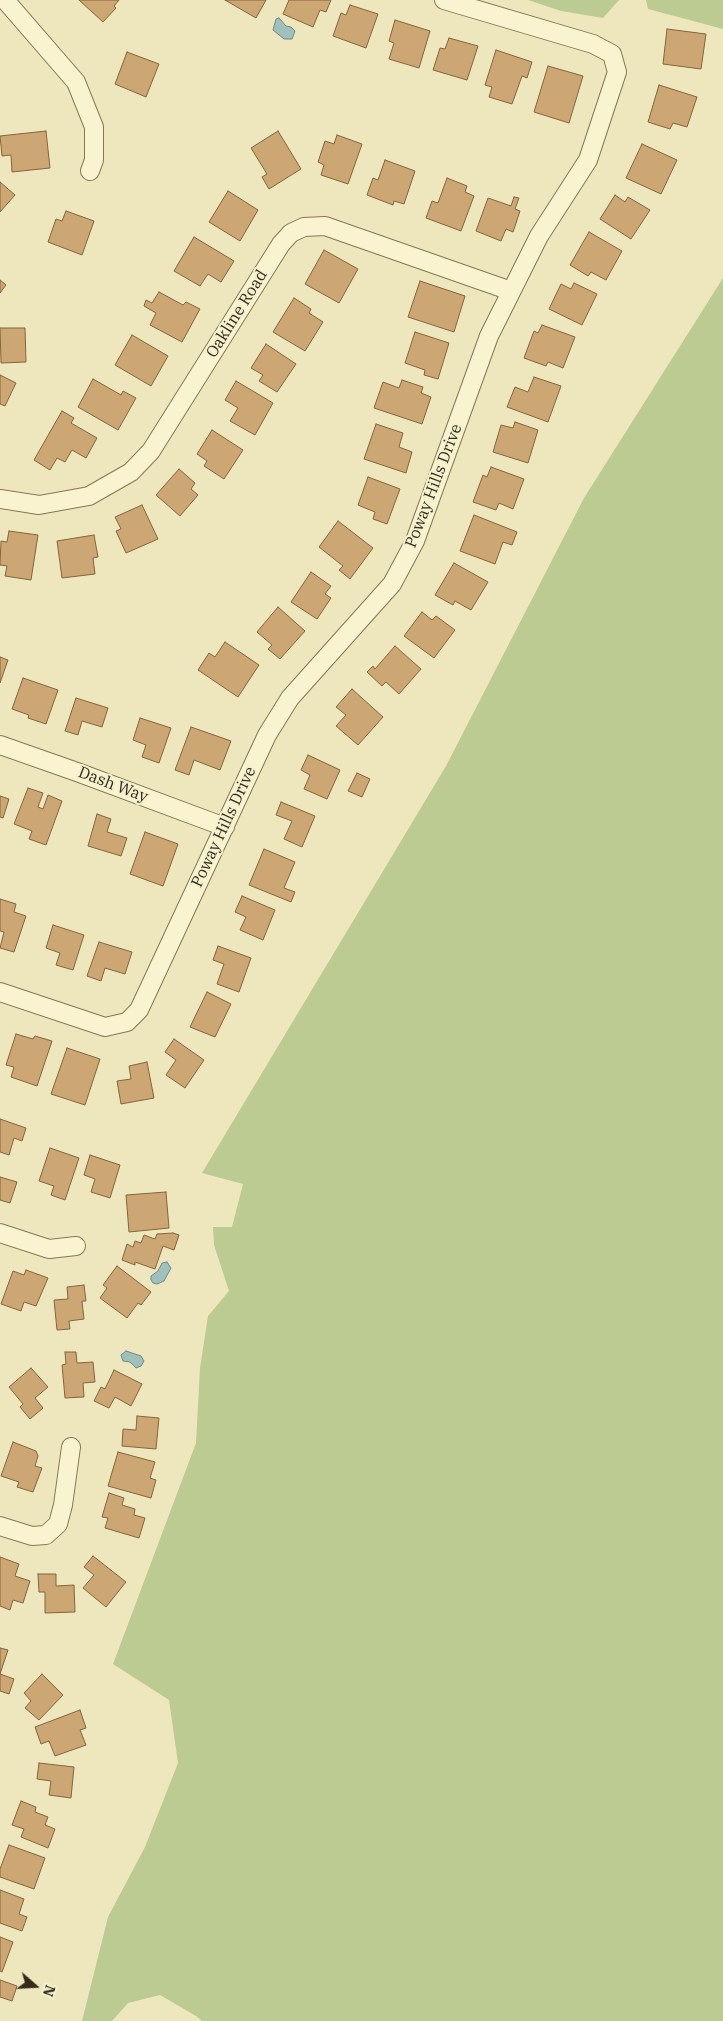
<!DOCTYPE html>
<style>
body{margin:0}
#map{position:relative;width:723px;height:2021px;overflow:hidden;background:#eee7bd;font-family:"IBM Plex Serif",serif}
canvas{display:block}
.north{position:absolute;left:10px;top:1961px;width:50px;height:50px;-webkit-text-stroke:4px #f5f0cd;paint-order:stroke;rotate:109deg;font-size:14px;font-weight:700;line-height:20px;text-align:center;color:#352b1b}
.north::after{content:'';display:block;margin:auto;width:18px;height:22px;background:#352b1b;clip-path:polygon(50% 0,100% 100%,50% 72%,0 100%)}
</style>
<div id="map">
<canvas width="723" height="2021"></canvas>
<div class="north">N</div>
</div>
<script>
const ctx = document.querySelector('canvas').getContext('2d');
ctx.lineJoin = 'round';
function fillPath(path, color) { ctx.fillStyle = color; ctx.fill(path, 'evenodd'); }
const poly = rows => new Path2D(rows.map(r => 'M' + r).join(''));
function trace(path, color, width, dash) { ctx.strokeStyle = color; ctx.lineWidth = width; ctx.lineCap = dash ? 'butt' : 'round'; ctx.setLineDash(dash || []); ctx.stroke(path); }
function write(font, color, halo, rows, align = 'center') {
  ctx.font = font + ' "IBM Plex Serif",serif'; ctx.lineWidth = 4; ctx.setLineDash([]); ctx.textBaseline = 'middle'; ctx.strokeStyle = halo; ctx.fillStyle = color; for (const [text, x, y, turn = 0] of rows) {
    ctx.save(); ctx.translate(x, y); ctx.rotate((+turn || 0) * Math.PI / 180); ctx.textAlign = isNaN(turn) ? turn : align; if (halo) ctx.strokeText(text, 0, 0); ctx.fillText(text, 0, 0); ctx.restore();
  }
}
fillPath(poly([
 [528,0,619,0,603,18,561,11],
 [646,0,723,0,723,29,648,9],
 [723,278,723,2021,202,2021,196,2016,160,1995,128,2003,112,2021,82,2021,108,1917,145,1847,178,1763,169,1700,113,1664,196,1443,200,1368,208,1316,229,1291,214,1245,213,1227,232,1227,243,1184,202,1173,446,766,584,498]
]), '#bccb92');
const water = poly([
 [279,18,286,26,291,27,295,31,292,39,284,39,273,30,276,19,279,18],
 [167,1262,171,1268,164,1281,157,1284,153,1283,151,1280,151,1276,158,1271,162,1263,167,1262],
 [126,1351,141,1356,144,1361,141,1366,136,1368,130,1362,123,1361,121,1355,126,1351]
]);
fillPath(water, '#a1bfbb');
trace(water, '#698c89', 1);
const building = poly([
 [79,0,119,0,114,6,116,8,103,22,79,0],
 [225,0,266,0,256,18,225,0],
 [289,0,331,0,326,12,320,10,313,27,283,14,289,0],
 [350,5,378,14,366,48,333,36,341,13,346,15,350,5],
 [395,20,430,31,419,68,389,59,394,43,389,41,395,20],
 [667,29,706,34,701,69,663,64,667,29],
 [449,38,478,46,467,80,433,70,440,48,445,49,449,38],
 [496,50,532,62,527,78,522,76,512,104,489,97,492,87,485,85,496,50],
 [127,52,159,64,146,97,115,84,127,52],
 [548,66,583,76,569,123,534,112,548,66],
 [659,85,697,97,687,127,673,123,670,129,648,122,659,85],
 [46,131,50,168,12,172,11,155,2,156,0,136,46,131],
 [278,131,301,169,269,189,262,177,267,174,251,148,278,131],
 [337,135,362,144,348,184,321,175,324,165,318,162,325,141,334,144,337,135],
 [642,144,677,160,661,194,626,178,642,144],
 [385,160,415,171,404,204,394,201,393,205,367,195,373,178,378,180,385,160],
 [447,178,467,186,465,192,474,196,461,231,426,218,432,201,438,203,447,178],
 [0,182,15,195,0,212,0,182],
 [228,191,258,210,240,241,209,222,228,191],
 [615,195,625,202,628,197,650,210,631,239,600,219,615,195],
 [514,197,519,198,515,209,520,211,513,232,506,229,501,241,476,231,488,198,511,206,514,197],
 [66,211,94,221,82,255,48,242,56,219,62,221,66,211],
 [589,232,622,251,606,280,591,272,588,276,570,265,589,232],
 [194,237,234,261,221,282,208,274,200,286,174,271,194,237],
 [324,250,358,269,339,303,305,284,324,250],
 [0,280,6,285,0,293,0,280],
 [420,281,465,296,454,332,408,317,420,281],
 [574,283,597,294,582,325,549,309,561,284,571,289,574,283],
 [159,292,183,305,186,302,200,309,182,342,150,325,156,313,144,306,146,300,152,303,159,292],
 [294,298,311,309,309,313,323,322,305,351,273,332,294,298],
 [542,325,575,337,563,368,548,362,546,366,524,358,534,331,538,333,542,325],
 [0,328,25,328,26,362,1,363,0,328],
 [415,332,449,343,438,379,424,375,425,370,405,363,415,332],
 [132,335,168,356,151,386,115,365,132,335],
 [266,344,296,364,277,392,259,381,263,375,251,368,266,344],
 [0,375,16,383,5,406,0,404,0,375],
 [534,377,561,386,548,422,507,407,515,387,528,392,534,377],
 [93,379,121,395,123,391,136,398,118,430,78,407,93,379],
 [402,380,423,387,421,393,431,397,422,424,374,408,383,382,399,388,402,380],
 [236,381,273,403,255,435,230,421,238,408,225,400,236,381],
 [62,411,74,418,71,423,97,438,86,458,72,450,65,462,57,458,50,470,34,460,62,411],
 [515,422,538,430,528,463,493,452,501,425,513,428,515,422],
 [376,424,403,433,399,447,412,452,406,473,364,459,376,424],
 [212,430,243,450,224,479,204,466,207,461,197,454,212,430],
 [491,467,524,479,513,509,499,503,496,510,473,502,483,475,487,477,491,467],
 [179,469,195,483,191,489,198,495,180,516,156,495,179,469],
 [368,477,400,489,387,524,373,519,375,512,358,505,368,477],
 [142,505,158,539,126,553,116,531,121,529,115,517,142,505],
 [474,515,517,532,512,545,503,542,495,564,460,551,474,515],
 [338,521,373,548,350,579,339,570,343,566,319,547,338,521],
 [9,531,38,535,31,580,5,576,7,566,0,565,1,541,7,542,9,531],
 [94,535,98,557,93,558,95,574,62,578,57,541,94,535],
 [454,563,488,582,471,610,455,601,453,605,435,595,454,563],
 [311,572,331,586,325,594,331,598,317,619,291,602,311,572],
 [278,607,305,631,280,659,268,649,272,645,257,632,278,607],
 [422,612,432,620,436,616,455,630,434,658,404,636,422,612],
 [225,642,259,665,238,697,198,670,209,653,215,657,225,642],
 [395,646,421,669,399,694,386,682,382,686,367,672,373,666,375,669,395,646],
 [0,657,8,660,0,683,0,657],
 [23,678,58,690,46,724,28,718,29,715,12,709,23,678],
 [352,689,383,717,358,745,336,726,346,715,336,707,352,689],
 [76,698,108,708,102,727,82,721,78,735,65,731,76,698],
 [140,718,171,728,159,763,142,757,146,745,133,740,140,718],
 [191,727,231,741,220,770,194,760,189,775,175,770,191,727],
 [308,755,340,770,327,799,304,789,310,775,301,770,308,755],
 [357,773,370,779,362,797,348,791,357,773],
 [28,788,43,793,38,807,43,809,48,795,62,801,46,845,29,839,32,831,14,824,28,788],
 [0,796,9,799,3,818,0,817,0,796],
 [281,802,315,816,302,847,284,839,292,821,276,815,281,802],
 [97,814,111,819,107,832,127,838,121,856,88,846,97,814],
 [145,832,178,844,163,886,130,874,145,832],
 [264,849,295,862,284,888,295,892,291,902,249,885,264,849],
 [242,896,275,910,263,940,240,930,246,917,235,912,242,896],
 [0,899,16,904,14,912,26,916,14,952,0,948,4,932,0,931,0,899],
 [53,925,84,935,73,970,56,965,60,953,46,948,53,925],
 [99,942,132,952,125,974,105,968,101,981,87,976,99,942],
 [218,946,251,958,239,992,217,984,224,964,213,960,218,946],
 [207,992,231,1004,215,1037,190,1027,207,992],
 [16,1034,33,1039,35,1036,52,1041,37,1086,11,1077,14,1067,6,1065,16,1034],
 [174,1039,204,1060,185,1088,166,1075,176,1060,165,1052,174,1039],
 [67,1048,100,1059,85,1105,51,1094,67,1048],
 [147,1062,154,1098,121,1104,117,1081,131,1079,129,1066,147,1062],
 [0,1119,26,1128,22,1141,14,1138,9,1155,0,1152,0,1119],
 [50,1148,79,1158,65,1200,51,1195,54,1186,39,1181,50,1148],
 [90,1155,120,1165,110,1198,91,1192,95,1179,84,1175,90,1155],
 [0,1177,17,1182,10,1203,0,1200,0,1177],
 [166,1192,169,1228,129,1232,126,1195,166,1192],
 [173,1233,179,1235,174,1250,163,1246,155,1269,135,1262,135,1265,122,1260,127,1244,133,1247,135,1241,141,1243,144,1235,155,1239,157,1234,173,1233],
 [117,1266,151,1292,141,1305,138,1303,127,1318,100,1298,107,1288,103,1285,117,1266],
 [26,1270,48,1278,36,1306,24,1302,21,1311,1,1304,13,1271,24,1275,26,1270],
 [84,1285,86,1301,82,1301,84,1319,69,1321,70,1329,57,1330,54,1300,68,1299,67,1287,84,1285],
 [65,1352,76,1352,77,1363,93,1362,95,1382,83,1383,84,1397,65,1398,62,1365,66,1364,65,1352],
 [31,1368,48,1387,35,1398,43,1408,30,1419,20,1407,23,1404,9,1387,31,1368],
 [114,1370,142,1384,131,1406,115,1397,109,1408,94,1401,101,1387,105,1389,114,1370],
 [137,1416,159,1418,156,1449,122,1446,123,1429,136,1430,137,1416],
 [13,1442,36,1451,38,1456,35,1466,42,1468,33,1492,17,1487,19,1482,1,1476,13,1442],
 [118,1452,155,1462,150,1478,156,1480,151,1498,108,1486,118,1452],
 [109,1493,124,1498,122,1505,135,1509,134,1515,145,1518,139,1538,105,1528,108,1518,102,1517,109,1493],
 [93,1556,126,1582,106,1607,83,1588,94,1575,84,1567,93,1556],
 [0,1557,19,1564,15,1576,30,1581,23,1603,13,1600,10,1610,0,1606,0,1557],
 [38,1574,56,1574,56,1586,74,1585,75,1612,45,1613,45,1592,39,1592,38,1574],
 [0,1648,8,1650,0,1674,0,1648],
 [0,1674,14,1679,9,1694,0,1691,0,1674],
 [42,1674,63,1695,39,1720,25,1708,31,1701,24,1693,42,1674],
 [80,1710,86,1728,80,1730,86,1745,55,1756,49,1741,41,1744,35,1727,80,1710],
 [39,1763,74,1767,71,1798,49,1795,51,1781,37,1779,39,1763],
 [21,1801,36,1807,35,1812,48,1817,45,1825,55,1829,48,1848,21,1837,24,1829,12,1825,21,1801],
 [9,1845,45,1858,34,1889,0,1877,0,1869,9,1845],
 [0,1890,24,1899,19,1914,27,1917,22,1931,0,1923,0,1890],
 [0,1937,13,1942,2,1972,0,1971,0,1937],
 [0,1980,17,1986,12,2001,0,1997,0,1980]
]);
fillPath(building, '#cca673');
trace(building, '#84643c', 1);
const minor = poly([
 [5,0,76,82,94,127,94,160,90,171],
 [0,499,39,505,89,496,131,472,151,451,281,244,291,233,304,227,325,226,511,291],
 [0,745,77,772,225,827],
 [0,992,105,1027,127,1022,139,1010,267,735,290,698,392,584,415,541,489,336,539,236,588,160,617,72,612,54,593,44,444,0],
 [0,1233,49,1249,76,1246],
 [0,1526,32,1536,46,1535,58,1524,63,1505,71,1447]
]);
trace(minor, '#857756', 20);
trace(minor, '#f9f3d0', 18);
write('16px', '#352b1b', '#f5f0cd', [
 ["Oakline Road",237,314,-58],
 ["Poway Hills Drive",434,486,-69],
 ["Dash Way",113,785,21],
 ["Poway Hills Drive",224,827,-65]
]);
</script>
